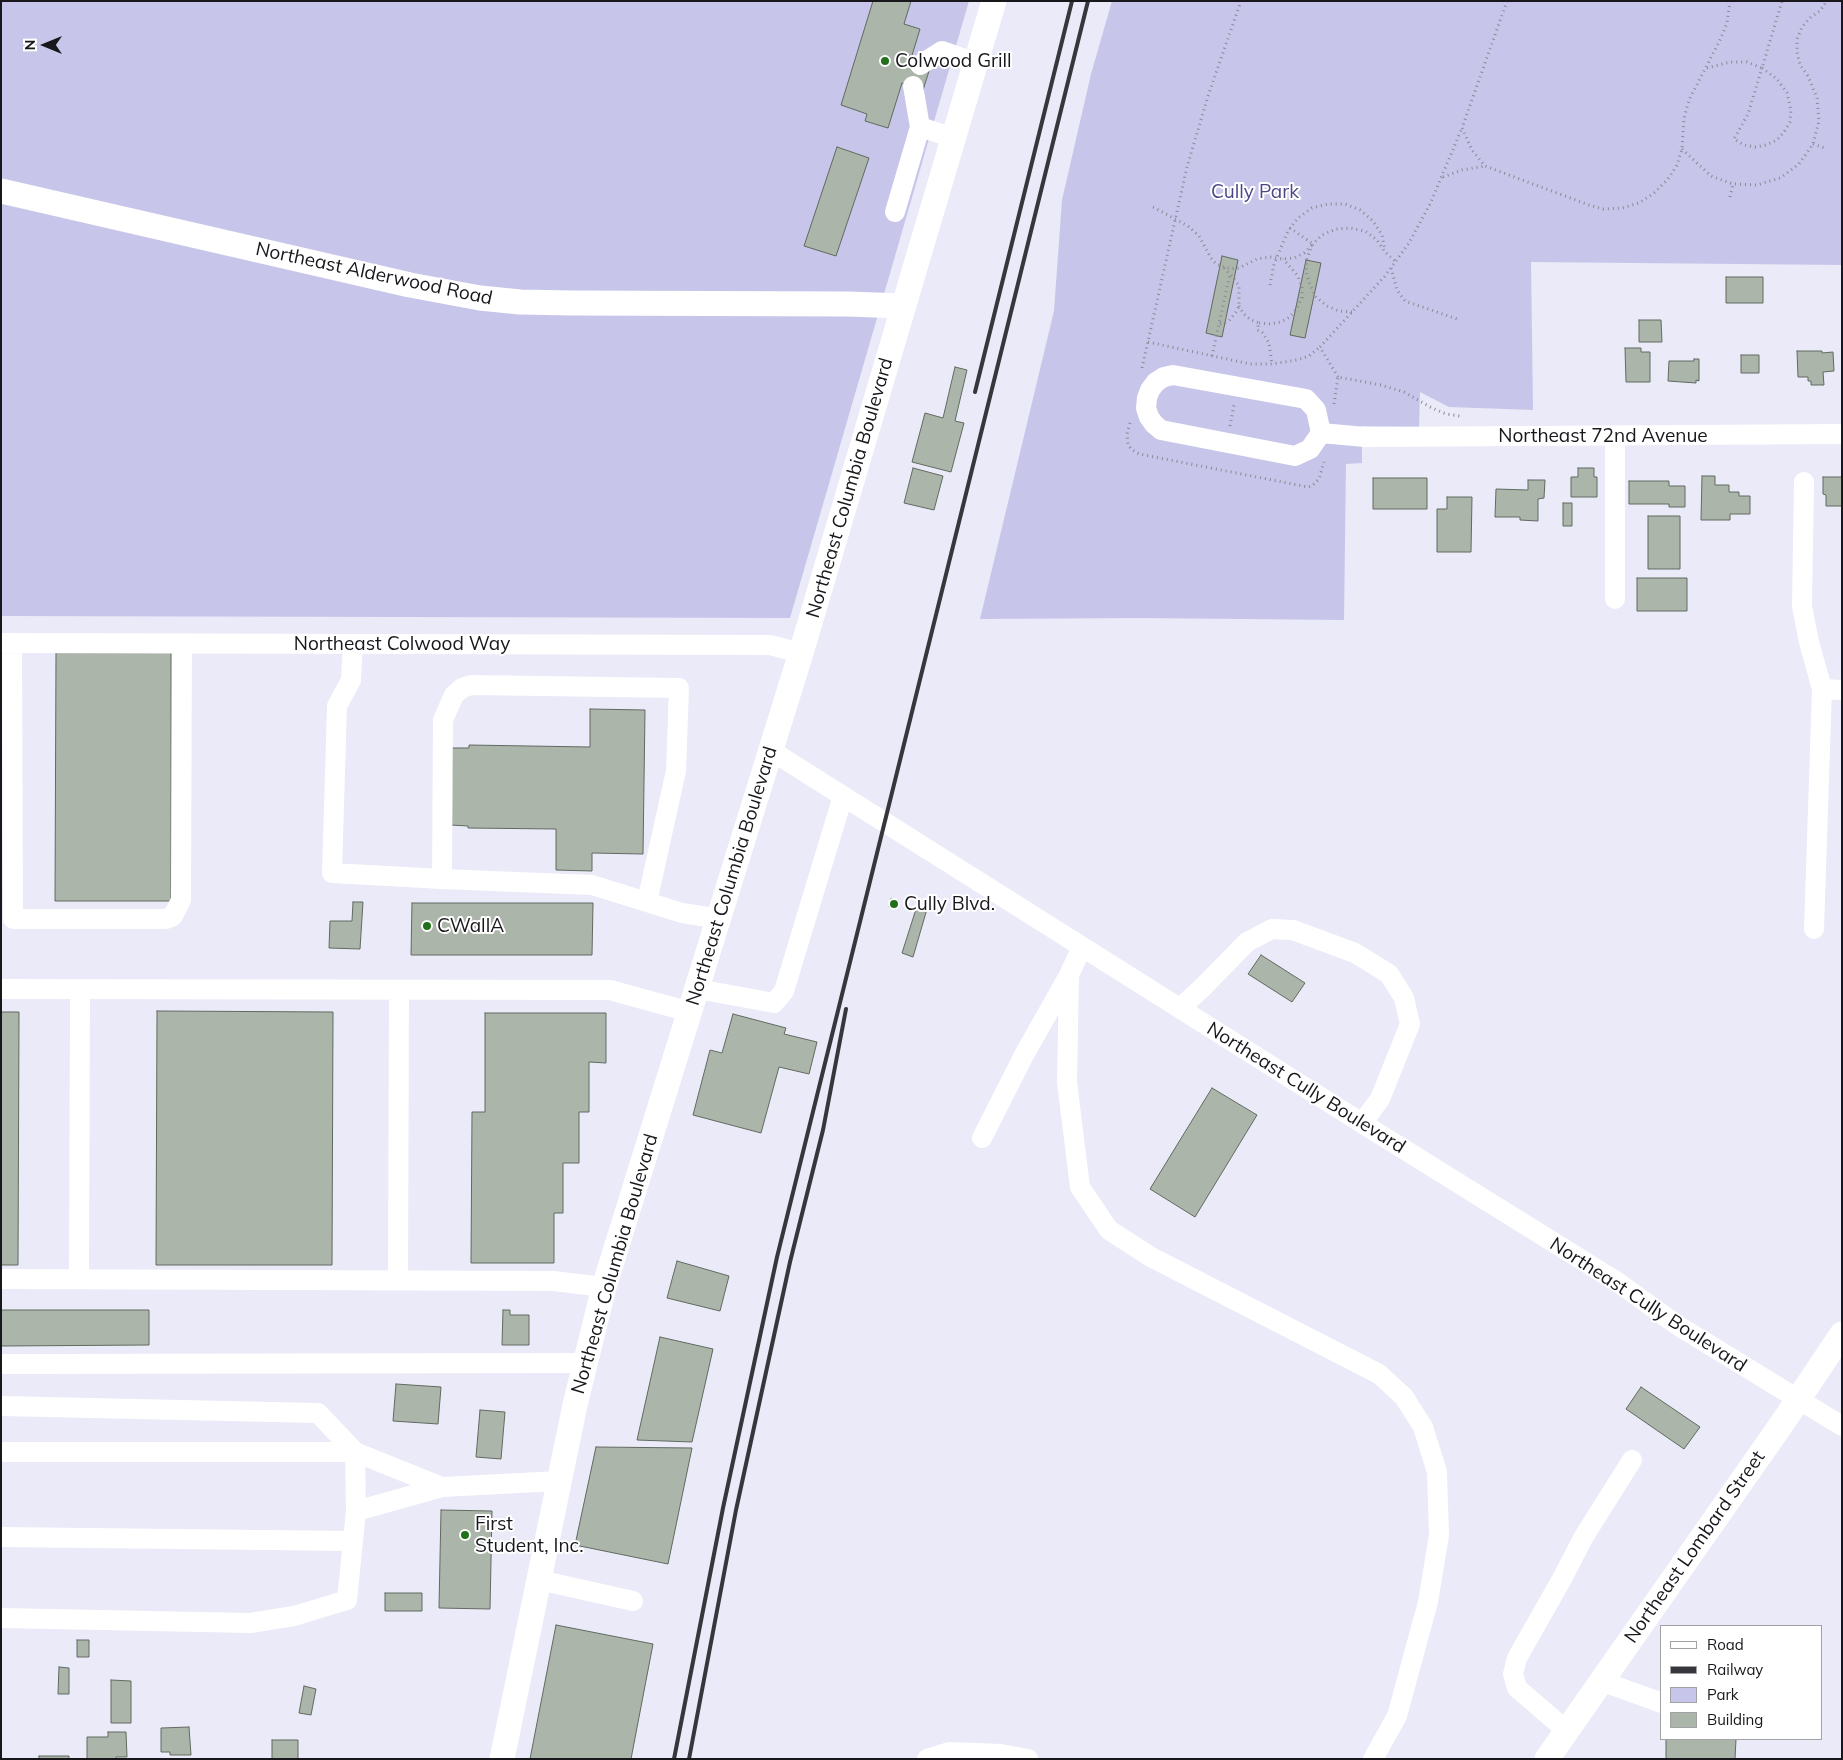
<!DOCTYPE html>
<style>
body{margin:0}
#map{position:relative;width:1843px;height:1760px;overflow:hidden;background:#eaeaf8;font-family:Mulish,sans-serif}
canvas{display:block}
.frame{position:absolute;inset:0;border:2px solid #17171c;pointer-events:none}
.legend{position:absolute;left:1660px;top:1625px;width:162px;height:115px;box-sizing:border-box;background:#fff;border:1px solid #a2a2a4;margin:0;padding:6px 9px;list-style:none;font-size:15px;color:#17171c}
.legend li{display:flex;align-items:center;gap:10px;height:25px}
.legend b{width:25px;border:1px solid #a2a2a4}
.north{position:absolute;left:20px;top:20px;width:50px;height:50px;-webkit-text-stroke:4px #fff;paint-order:stroke;rotate:270deg;font-size:14px;font-weight:700;line-height:20px;text-align:center;color:#17171c}
.north::after{content:'';display:block;margin:auto;width:18px;height:22px;background:#17171c;clip-path:polygon(50% 0,100% 100%,50% 72%,0 100%)}
</style>
<div id="map">
<canvas width="1843" height="1760"></canvas>
<div class="frame"></div>
<ul class="legend">
<li><b style="height:6px;background:#fff"></b>Road</li>
<li><b style="height:6px;background:#36363c"></b>Railway</li>
<li><b style="height:14px;background:#c7c6ea"></b>Park</li>
<li><b style="height:14px;background:#abb5a9"></b>Building</li>
</ul>
<div class="north">N</div>
</div>
<script>
const ctx = document.querySelector('canvas').getContext('2d');
ctx.lineJoin = 'round';
function fillPath(path, color) { ctx.fillStyle = color; ctx.fill(path, 'evenodd'); }
const poly = rows => new Path2D(rows.map(r => 'M' + r).join(''));
function trace(path, color, width, dash) { ctx.strokeStyle = color; ctx.lineWidth = width; ctx.lineCap = dash ? 'butt' : 'round'; ctx.setLineDash(dash || []); ctx.stroke(path); }
function write(font, color, halo, rows, align = 'center') {
  ctx.font = font + ' Mulish,sans-serif'; ctx.lineWidth = 4; ctx.setLineDash([]); ctx.textBaseline = 'middle'; ctx.strokeStyle = halo; ctx.fillStyle = color; for (const [text, x, y, turn = 0] of rows) {
    ctx.save(); ctx.translate(x, y); ctx.rotate((+turn || 0) * Math.PI / 180); ctx.textAlign = isNaN(turn) ? turn : align; if (halo) ctx.strokeText(text, 0, 0); ctx.fillText(text, 0, 0); ctx.restore();
  }
}
fillPath(poly([
 [1,1,969,1,790,618,1,616],
 [1112,1,1842,1,1842,265,1531,262,1533,410,1449,407,1420,392,1419,427,1362,426,1362,463,1346,464,1344,620,1139,618,980,619,1054,311,1062,200,1091,74]
]), '#c7c6ea');
const building = poly([
 [873,1,911,1,904,24,920,29,910,62,930,68,923,90,902,83,888,128,865,121,867,114,841,105,873,1],
 [837,147,869,158,836,256,804,246,837,147],
 [1222,256,1238,260,1222,337,1206,333,1222,256],
 [1306,260,1321,263,1305,338,1290,335,1306,260],
 [1726,277,1763,277,1763,303,1726,303,1726,277],
 [1639,320,1661,320,1662,342,1639,342,1639,320],
 [1625,348,1641,348,1641,352,1650,352,1650,382,1626,382,1625,348],
 [1797,351,1822,351,1822,353,1833,352,1834,371,1823,372,1824,385,1811,385,1811,381,1808,381,1808,377,1798,377,1797,351],
 [1741,355,1759,355,1759,373,1741,373,1741,355],
 [1694,359,1699,359,1699,381,1696,380,1696,383,1668,381,1669,361,1694,361,1694,359],
 [955,367,967,370,955,421,964,423,951,472,912,462,925,413,943,418,955,367],
 [913,468,943,476,934,510,904,503,913,468],
 [1578,468,1594,468,1594,477,1597,477,1597,497,1571,497,1571,477,1578,477,1578,468],
 [1702,476,1715,476,1715,485,1729,485,1729,492,1739,492,1739,496,1750,496,1750,514,1730,514,1730,520,1701,520,1702,476],
 [1823,477,1842,477,1842,506,1826,506,1826,495,1823,494,1823,477],
 [1373,478,1427,478,1427,509,1373,509,1373,478],
 [1528,480,1545,480,1544,498,1538,499,1538,521,1520,520,1520,517,1495,517,1496,489,1528,490,1528,480],
 [1629,481,1669,481,1669,486,1685,486,1685,507,1669,507,1669,504,1629,504,1629,481],
 [1447,497,1472,497,1471,552,1437,552,1437,509,1447,509,1447,497],
 [1563,503,1572,503,1572,526,1563,526,1563,503],
 [1648,516,1680,516,1680,569,1648,569,1648,516],
 [1637,578,1687,578,1687,611,1637,611,1637,578],
 [56,651,171,652,171,901,55,901,56,651],
 [590,709,645,710,643,854,592,853,592,871,556,870,556,829,468,828,468,826,451,825,452,748,469,748,469,745,590,747,590,709],
 [891,899,898,900,896,909,889,907,891,899],
 [353,902,363,902,360,949,329,948,330,921,352,921,353,902],
 [412,903,593,903,592,955,411,955,412,903],
 [917,906,927,909,913,957,902,953,917,906],
 [1261,955,1305,983,1292,1002,1248,974,1261,955],
 [157,1011,333,1012,332,1265,156,1265,157,1011],
 [1,1012,19,1012,18,1265,1,1265,1,1012],
 [485,1013,606,1013,606,1063,589,1062,589,1112,579,1112,579,1163,563,1163,563,1213,554,1213,554,1263,471,1263,472,1112,485,1112,485,1013],
 [733,1014,786,1028,784,1034,817,1042,809,1074,779,1067,761,1133,693,1115,710,1050,722,1053,733,1014],
 [1212,1088,1257,1115,1195,1217,1150,1189,1212,1088],
 [677,1261,729,1276,720,1311,667,1298,677,1261],
 [1,1310,149,1310,149,1345,1,1346,1,1310],
 [503,1310,510,1310,510,1315,529,1315,529,1345,502,1345,503,1310],
 [660,1337,713,1349,692,1442,637,1440,660,1337],
 [396,1384,441,1387,438,1424,393,1421,396,1384],
 [1641,1387,1700,1427,1684,1449,1626,1409,1641,1387],
 [480,1410,505,1412,501,1459,476,1457,480,1410],
 [596,1447,692,1448,668,1564,575,1545,596,1447],
 [441,1510,492,1511,490,1609,439,1608,441,1510],
 [385,1593,422,1593,422,1611,385,1611,385,1593],
 [556,1625,653,1644,631,1759,530,1759,556,1625],
 [77,1640,89,1640,89,1657,77,1657,77,1640],
 [59,1667,69,1668,69,1694,58,1694,59,1667],
 [111,1680,131,1681,131,1723,111,1723,111,1680],
 [304,1686,316,1689,311,1715,299,1713,304,1686],
 [189,1727,191,1755,170,1755,170,1752,161,1752,161,1728,189,1727],
 [108,1732,126,1732,127,1757,116,1757,116,1759,87,1759,87,1737,108,1737,108,1732],
 [1666,1739,1736,1739,1735,1759,1666,1759,1666,1739],
 [272,1740,298,1740,298,1759,272,1759,272,1740],
 [39,1756,69,1756,69,1759,39,1759,39,1756]
]);
fillPath(building, '#abb5a9');
trace(building, '#616a60', 1);
trace(poly([
 [1507,1,1462,128,1472,150,1485,166,1589,205,1603,209,1622,208,1639,203,1654,193,1668,179,1677,165,1682,149,1684,118,1689,100,1721,38,1727,23,1730,1],
 [1707,68,1730,62,1747,62,1762,68,1782,1],
 [1762,68,1777,79,1787,93,1791,110,1790,122,1784,132,1777,140,1766,145,1755,147,1744,145,1734,139,1748,114,1762,68],
 [1813,144,1825,148],
 [1682,149,1711,176,1733,184,1757,185,1780,178,1799,164,1813,144,1819,121,1817,98,1808,76,1800,65,1797,52,1797,39,1802,27,1811,17,1820,11,1827,1],
 [1443,177,1462,170,1485,166],
 [1730,197,1733,184],
 [1153,207,1188,226,1199,236,1211,258,1216,264,1231,269,1239,268,1257,259,1270,257,1283,259,1294,258,1304,253,1313,244,1290,228],
 [1224,268,1230,274,1235,280,1239,286,1239,306,1236,312,1228,322,1219,324,1230,274],
 [1391,268,1397,290,1405,301,1460,320],
 [1270,285,1274,264,1288,231,1298,218,1312,208,1328,204,1345,204,1360,210,1373,221,1382,235,1385,250],
 [1239,306,1244,314,1251,320,1259,323,1257,330,1262,332,1269,343,1272,364],
 [1352,312,1339,311,1327,306,1316,297,1310,285,1306,272,1307,258,1313,244,1322,235,1336,229,1350,228,1365,231,1377,240,1385,252,1395,261],
 [1259,323,1270,324,1281,322,1290,317,1297,308,1302,298,1302,287,1298,276,1283,259],
 [1148,342,1250,364,1272,364,1297,360,1309,356,1320,347],
 [1212,356,1219,324],
 [1142,368,1187,167,1208,96,1241,1],
 [1338,377,1320,347,1385,276,1409,243,1430,204,1462,128],
 [1334,404,1338,377,1381,385,1404,392,1432,408,1446,414,1460,416],
 [1130,423,1127,434,1128,444,1131,449,1139,454,1308,487,1312,486,1319,479,1324,462],
 [1230,426,1234,405]
]), '#8a8a94', 3, [1, 4]);
trace(poly([
 [920,65,942,51,976,63],
 [913,86,920,127,954,138],
 [895,212,920,127],
 [1321,433,1316,410,1306,399,1173,375,1164,377,1156,382,1150,390,1147,398,1146,408,1149,417,1154,424,1161,430,1295,456,1310,449,1321,433,1365,437,1842,434],
 [1804,482,1802,606,1809,642,1822,689,1814,929],
 [1615,599,1615,436],
 [1,643,770,645,801,653],
 [12,643,13,919,166,919,173,916,181,900,182,644],
 [353,644,351,680,337,706,332,873,442,879],
 [1822,689,1842,690],
 [770,750,1376,1132,1619,1283,1677,1325,1842,1426],
 [647,902,592,885,442,879,443,720,454,695,462,688,471,685,679,688,676,771,647,902,682,913,720,919],
 [1082,947,1069,975,1067,1082,1080,1187,1109,1230,1151,1257,1379,1374,1404,1397,1423,1427,1437,1472,1439,1535,1428,1602,1397,1716,1373,1759],
 [1,989,610,990,690,1012],
 [698,989,774,1003,784,991,843,796],
 [1180,1008,1202,988,1247,942,1272,929,1293,930,1355,953,1389,974,1404,998,1410,1024,1380,1099,1362,1123],
 [982,1138,1024,1055,1068,977],
 [1,1279,553,1281,604,1287],
 [79,1279,80,989],
 [398,1280,399,990],
 [1,1364,585,1363],
 [1,1406,318,1413,355,1452,442,1487],
 [1,1452,355,1452,356,1511,347,1600,294,1616,250,1623,1,1618],
 [356,1511,442,1487,559,1481],
 [1,1537,353,1541],
 [539,1580,633,1601],
 [1601,1681,1662,1703],
 [1567,1731,1517,1688,1513,1674,1517,1658,1563,1577,1583,1538,1632,1460],
 [927,1759,949,1752,1001,1754,1028,1759]
]), '#fff', 20);
trace(poly([
 [1,191,410,285,480,298,520,302,571,303,848,304,903,306],
 [502,1759,575,1405,604,1287,801,653,994,1],
 [1547,1759,1781,1425,1842,1334]
]), '#fff', 25);
trace(poly([
 [975,392,1072,1],
 [674,1759,723,1508,777,1257,1088,1],
 [689,1759,736,1510,790,1262,823,1130,846,1009]
]), '#36363c', 4);
for (const [x, y, r, color] of [
 [885,61,5,"#207119"],
 [894,904,5,"#207119"],
 [427,926,5,"#207119"],
 [465,1535,5,"#207119"]
]) { const dot = new Path2D(); dot.arc(x, y, r, 0, 2 * Math.PI); ctx.fillStyle = color; ctx.fill(dot); trace(dot, '#fff', 2); }
write('19px', '#17171c', '#fff', [
 ["Colwood Grill",895,61],
 ["Cully Blvd.",904,904],
 ["CWallA",437,926],
 ["First",475,1524],
 ["Student, Inc.",475,1546]
], 'left');
write('19px', '#4d4686', '#fff', [
 ["Cully Park",1255,192]
]);
write('19px', '#17171c', '#fff', [
 ["Northeast Alderwood Road",374,274,12],
 ["Northeast 72nd Avenue",1603,436],
 ["Northeast Columbia Boulevard",850,488,-74],
 ["Northeast Colwood Way",402,644],
 ["Northeast Columbia Boulevard",732,876,-73],
 ["Northeast Cully Boulevard",1306,1088,32],
 ["Northeast Columbia Boulevard",615,1264,-74],
 ["Northeast Cully Boulevard",1648,1305,33],
 ["Northeast Lombard Street",1695,1547,-55]
]);
</script>
